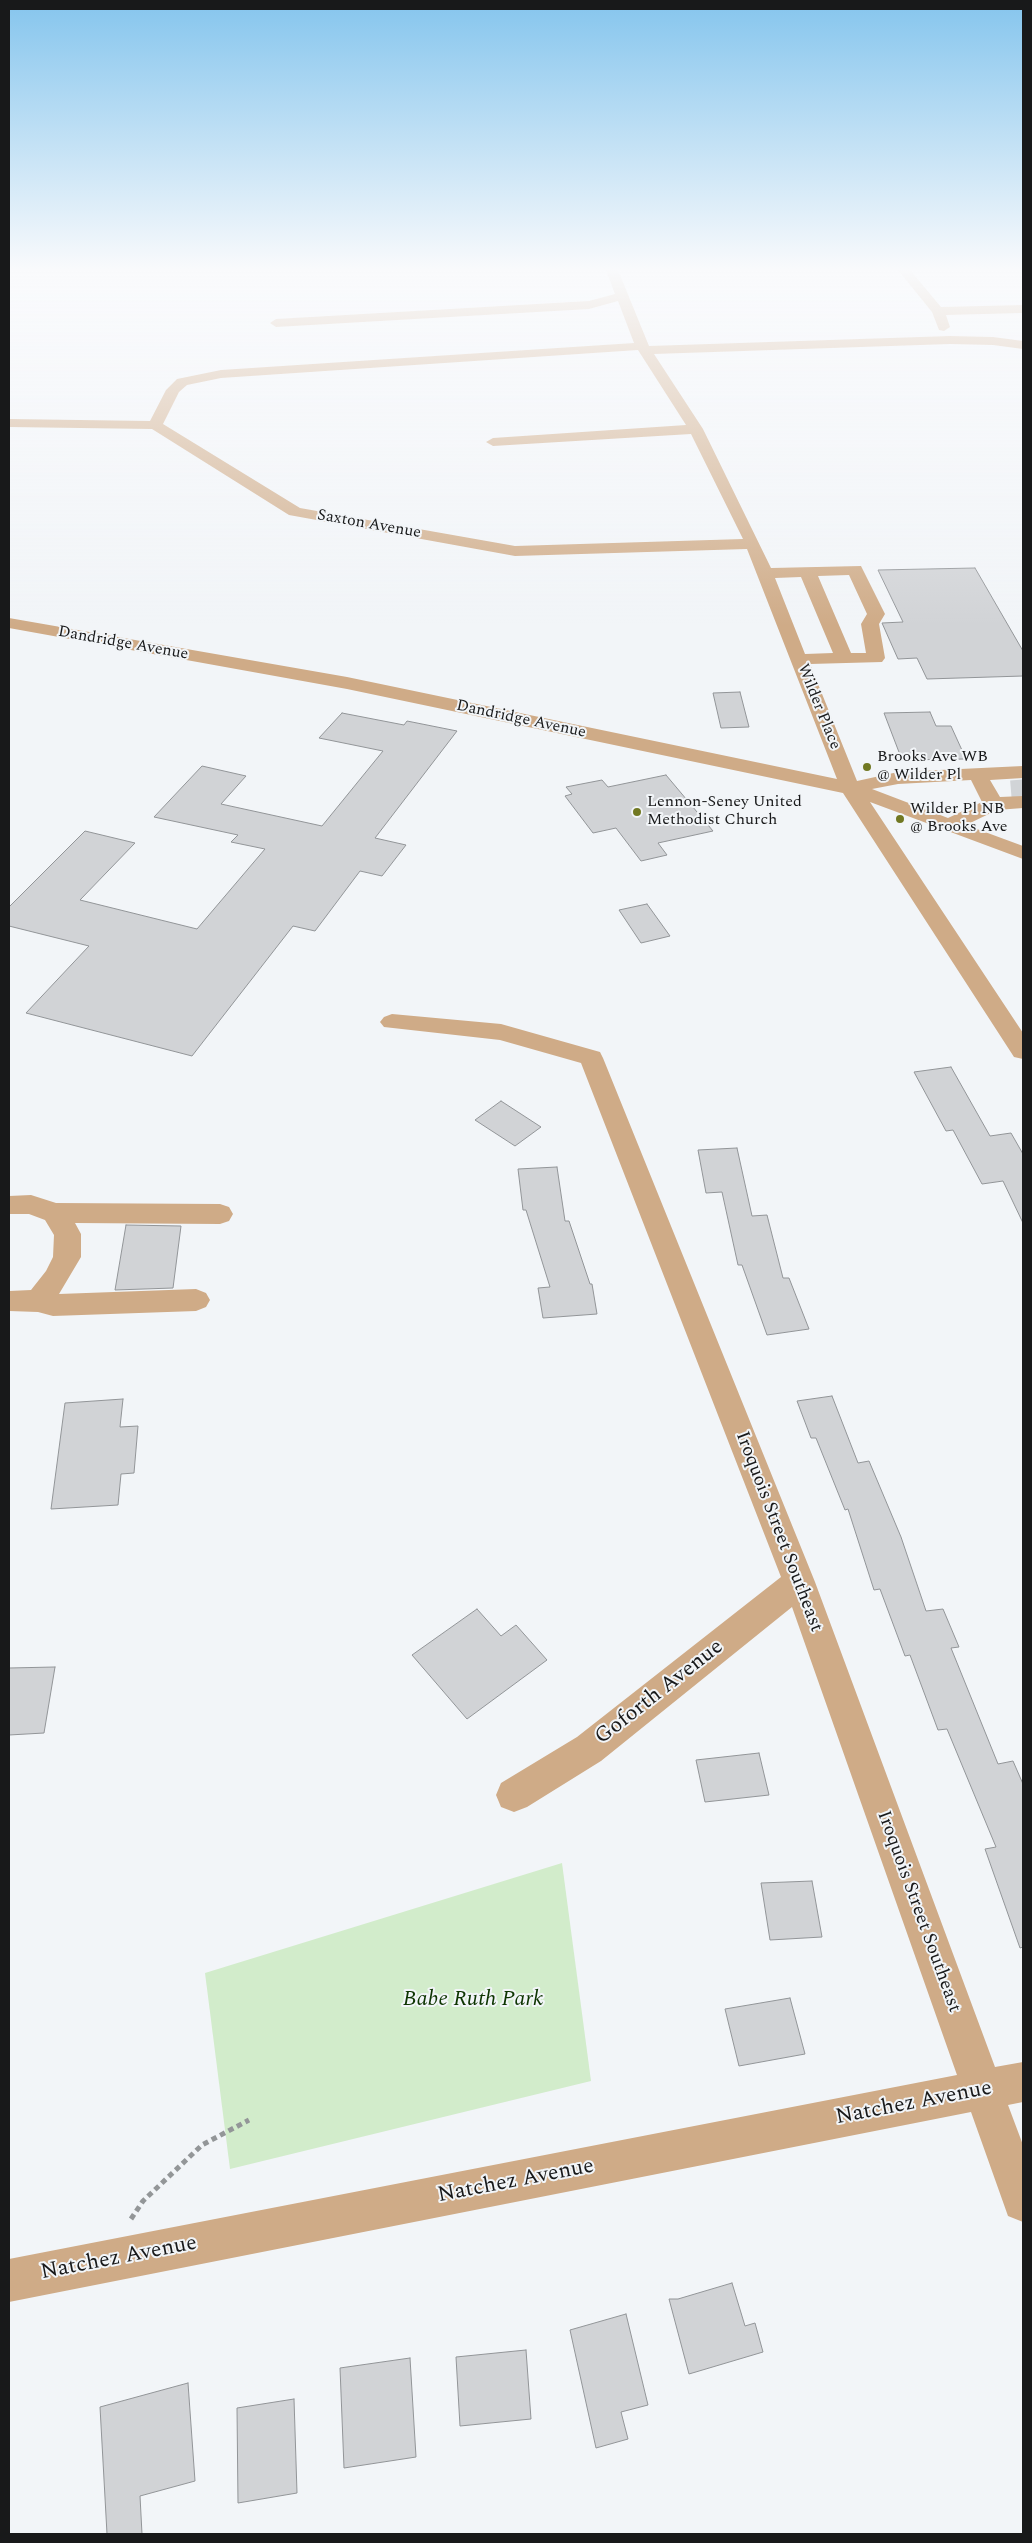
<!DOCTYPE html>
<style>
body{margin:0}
#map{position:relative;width:1032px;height:2543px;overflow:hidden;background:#f2f5f8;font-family:Spectral,serif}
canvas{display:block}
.frame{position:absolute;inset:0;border:10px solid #18191a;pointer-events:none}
</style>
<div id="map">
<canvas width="1032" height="2543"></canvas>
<div class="frame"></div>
</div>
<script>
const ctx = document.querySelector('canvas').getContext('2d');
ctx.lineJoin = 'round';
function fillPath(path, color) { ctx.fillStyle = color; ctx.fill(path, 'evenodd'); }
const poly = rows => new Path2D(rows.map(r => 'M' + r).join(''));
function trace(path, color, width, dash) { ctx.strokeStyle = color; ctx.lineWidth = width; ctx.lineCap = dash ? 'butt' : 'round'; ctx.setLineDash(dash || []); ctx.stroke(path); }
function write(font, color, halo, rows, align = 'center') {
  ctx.font = font + ' Spectral,serif'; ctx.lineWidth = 4; ctx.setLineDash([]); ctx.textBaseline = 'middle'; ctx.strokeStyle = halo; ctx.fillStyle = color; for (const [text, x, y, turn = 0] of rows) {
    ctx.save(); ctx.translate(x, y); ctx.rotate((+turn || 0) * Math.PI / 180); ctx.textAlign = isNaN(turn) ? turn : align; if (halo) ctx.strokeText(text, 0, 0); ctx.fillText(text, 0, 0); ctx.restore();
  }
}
fillPath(poly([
 [562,1863,591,2081,230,2169,205,1973]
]), '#d2eccb');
const building = poly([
 [975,568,1023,651,1023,676,927,679,917,658,898,659,882,623,903,622,878,570,975,568],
 [740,692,749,727,721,728,713,693,740,692],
 [930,712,936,726,951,726,966,759,902,760,884,713,930,712],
 [342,713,404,725,407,721,457,731,375,838,406,845,382,876,360,871,315,931,293,926,192,1056,26,1013,89,946,9,926,9,907,85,831,135,843,80,900,197,929,265,849,231,842,238,835,154,817,202,766,246,776,221,804,322,826,383,751,319,738,342,713],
 [666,775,713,831,658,843,667,855,641,861,616,828,593,833,565,796,572,794,566,787,602,780,608,787,666,775],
 [647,904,670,936,641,943,619,910,647,904],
 [951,1067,990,1136,1011,1133,1023,1154,1023,1223,1003,1181,982,1184,953,1130,946,1131,914,1072,951,1067],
 [501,1101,541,1127,515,1146,475,1120,501,1101],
 [737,1148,752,1216,767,1215,783,1278,789,1278,809,1329,767,1335,742,1265,738,1265,722,1192,706,1193,698,1150,737,1148],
 [557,1167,565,1221,569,1221,590,1284,592,1284,597,1314,543,1318,538,1288,550,1287,526,1210,523,1210,518,1169,557,1167],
 [126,1225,181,1226,173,1288,115,1290,126,1225],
 [832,1396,858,1463,869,1461,901,1537,926,1611,943,1609,959,1647,951,1648,998,1764,1013,1761,1023,1784,1023,1947,1020,1948,985,1849,996,1847,947,1729,938,1730,910,1655,905,1656,880,1589,874,1590,848,1509,845,1510,816,1438,811,1438,797,1401,832,1396],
 [123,1399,120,1427,138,1426,134,1473,121,1474,118,1505,51,1509,65,1403,123,1399],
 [477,1609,501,1636,516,1625,547,1660,467,1719,412,1655,477,1609],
 [55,1667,44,1733,9,1735,9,1668,55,1667],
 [759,1753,769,1795,705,1802,696,1760,759,1753],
 [812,1881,822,1937,770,1940,761,1883,812,1881],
 [790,1998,805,2054,739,2066,725,2009,790,1998],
 [732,2283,745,2326,755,2323,763,2352,689,2374,669,2299,678,2299,732,2283],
 [626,2314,648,2405,621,2412,628,2439,596,2448,570,2330,626,2314],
 [526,2350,531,2419,460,2426,456,2357,526,2350],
 [410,2358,416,2457,344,2468,340,2368,410,2358],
 [188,2383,195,2481,140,2496,142,2534,107,2534,100,2407,188,2383],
 [294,2399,297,2493,238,2503,237,2408,294,2399]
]);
fillPath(building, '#d1d3d6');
trace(building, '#929598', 1);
trace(poly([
 [1011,791,1023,790]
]), '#d1d4d7', 21, [21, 11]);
trace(poly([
 [131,2219,143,2201,202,2145,249,2120]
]), '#939698', 5, [5.5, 4]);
fillPath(poly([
 [606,270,618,270,649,346,950,336,993,337,1023,341,1023,349,993,345,950,344,654,354,703,429,771,568,861,566,885,614,879,624,885,658,882,662,810,664,857,781,898,772,1023,766,1023,778,990,780,1000,797,1023,796,1023,808,997,810,966,825,1023,846,1023,859,870,802,1023,1033,1023,1059,1014,1057,843,793,347,689,9,628,9,618,347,677,837,779,747,549,515,556,289,515,152,429,9,427,9,419,150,421,166,390,177,379,221,370,634,343,618,301,589,309,276,327,270,323,276,319,589,301,615,294,606,270],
 [638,350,686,425,493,438,486,442,493,446,691,434,743,539,515,546,300,508,163,424,179,392,187,385,221,378,638,350],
 [849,575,867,614,861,624,866,653,851,653,818,576,849,575],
 [801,577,833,653,805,654,775,578,801,577],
 [971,780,982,802,948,818,872,789,898,784,971,780],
 [898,270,910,270,941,307,1023,305,1023,313,946,315,950,327,944,331,939,330,932,312,898,270],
 [392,1014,501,1024,600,1052,603,1058,815,1582,995,2067,1023,2062,1023,2102,1008,2105,1023,2145,1023,2222,1008,2216,971,2112,9,2302,9,2259,957,2075,792,1607,601,1761,527,1807,514,1812,501,1807,496,1795,501,1783,577,1737,781,1577,581,1063,500,1040,384,1027,380,1022,384,1017,392,1014],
 [31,1195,56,1203,220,1204,229,1207,233,1214,229,1221,220,1224,75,1223,81,1234,81,1257,59,1294,196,1289,206,1293,210,1300,206,1307,196,1311,53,1316,38,1312,9,1311,9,1291,31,1290,46,1271,53,1257,54,1235,45,1220,29,1214,9,1214,9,1196,31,1195]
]), '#cfab87');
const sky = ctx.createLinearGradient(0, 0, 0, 626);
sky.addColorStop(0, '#85c5ed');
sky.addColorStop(0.43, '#f9fafc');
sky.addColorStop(1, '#f9fafc00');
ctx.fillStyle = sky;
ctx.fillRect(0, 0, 1032, 626);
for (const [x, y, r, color] of [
 [867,767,5,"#717822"],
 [637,812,5,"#717822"],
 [900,819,5,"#717822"]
]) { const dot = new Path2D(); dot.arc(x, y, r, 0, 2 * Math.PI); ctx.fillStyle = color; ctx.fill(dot); trace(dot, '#f2f5f8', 2); }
write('16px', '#18191a', '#f2f5f8', [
 ["Saxton Avenue",369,525,10],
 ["Dandridge Avenue",123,644,10],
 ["Wilder Place",818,707,68],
 ["Dandridge Avenue",521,720,12]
]);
write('16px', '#18191a', '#f2f5f8', [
 ["Brooks Ave WB",877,758],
 ["@ Wilder Pl",877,776],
 ["Lennon-Seney United",647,803],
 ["Methodist Church",647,821],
 ["Wilder Pl NB",910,810],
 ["@ Brooks Ave",910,828]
], 'left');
write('19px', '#18191a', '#f2f5f8', [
 ["Iroquois Street Southeast",778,1532,69],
 ["Iroquois Street Southeast",918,1912,70]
]);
write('22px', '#18191a', '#f2f5f8', [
 ["Goforth Avenue",660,1693,-38],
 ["Natchez Avenue",914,2104,-11],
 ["Natchez Avenue",516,2182,-11],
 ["Natchez Avenue",119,2259,-11]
]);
write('italic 22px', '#0d3501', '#f2f5f8', [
 ["Babe Ruth Park",473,2001]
]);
</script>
